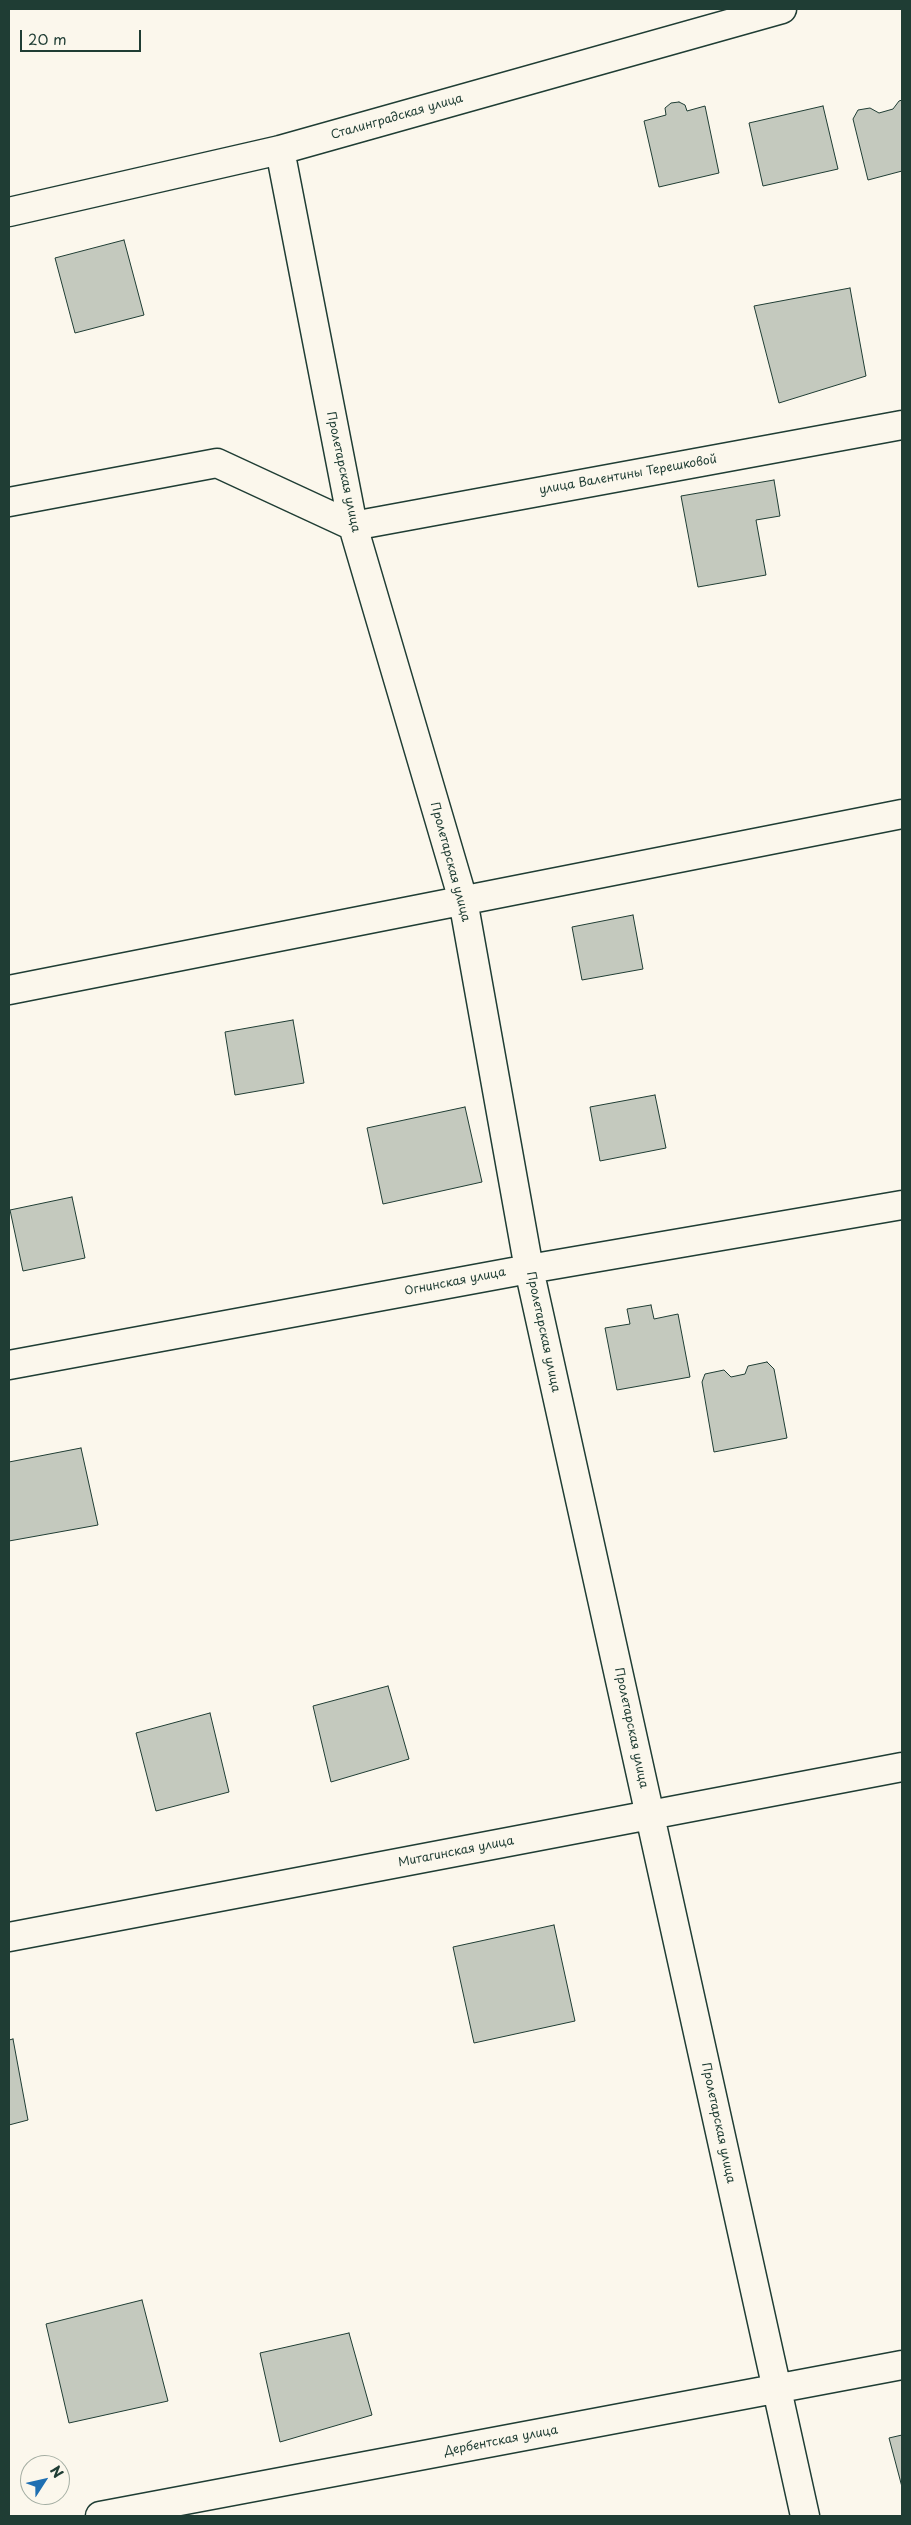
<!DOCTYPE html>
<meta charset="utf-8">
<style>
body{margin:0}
#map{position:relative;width:911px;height:2525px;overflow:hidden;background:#fbf7ec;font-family:"Playpen Sans",sans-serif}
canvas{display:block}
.frame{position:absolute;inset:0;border:10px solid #1f3d34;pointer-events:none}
.north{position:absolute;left:20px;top:2455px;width:50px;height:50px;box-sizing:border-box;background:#fbf7ec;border:1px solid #a3ada2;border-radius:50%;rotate:55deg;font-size:14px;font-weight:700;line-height:20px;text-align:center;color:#1f3d34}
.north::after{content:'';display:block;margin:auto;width:18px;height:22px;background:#1f6fb2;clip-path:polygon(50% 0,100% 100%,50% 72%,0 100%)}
.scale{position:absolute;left:20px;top:30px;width:121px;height:22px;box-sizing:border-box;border:2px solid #1f3d34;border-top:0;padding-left:6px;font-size:15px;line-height:18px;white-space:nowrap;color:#1f3d34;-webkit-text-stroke:4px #fbf7ec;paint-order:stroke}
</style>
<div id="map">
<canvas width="911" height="2525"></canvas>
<div class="frame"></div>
<div class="north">N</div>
<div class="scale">20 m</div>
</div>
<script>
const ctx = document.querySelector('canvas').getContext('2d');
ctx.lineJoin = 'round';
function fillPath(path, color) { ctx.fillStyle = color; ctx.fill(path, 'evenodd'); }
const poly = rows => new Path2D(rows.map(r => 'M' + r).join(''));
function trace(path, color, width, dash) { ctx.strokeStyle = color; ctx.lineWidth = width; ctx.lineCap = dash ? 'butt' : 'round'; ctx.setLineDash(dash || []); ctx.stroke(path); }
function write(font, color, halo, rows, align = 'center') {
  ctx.font = font + ' "Playpen Sans",sans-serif'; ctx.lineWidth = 4; ctx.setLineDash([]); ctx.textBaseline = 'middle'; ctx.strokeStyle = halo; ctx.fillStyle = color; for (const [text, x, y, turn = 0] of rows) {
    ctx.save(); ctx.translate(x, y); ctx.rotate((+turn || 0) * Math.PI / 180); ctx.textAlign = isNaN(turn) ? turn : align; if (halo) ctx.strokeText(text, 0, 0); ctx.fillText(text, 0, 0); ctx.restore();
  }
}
const building = poly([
 [902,100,902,171,868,180,853,119,858,110,870,108,879,113,893,109,899,101,902,100],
 [679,102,685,105,687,111,705,106,719,173,659,187,644,121,666,115,665,108,671,103,679,102],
 [823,106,838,169,763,186,749,123,823,106],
 [124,240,144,315,75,333,55,258,124,240],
 [850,288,866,376,779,403,754,306,850,288],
 [774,480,780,516,756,520,766,575,698,587,681,496,774,480],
 [633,915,643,969,582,980,572,927,633,915],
 [293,1020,304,1083,235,1095,225,1032,293,1020],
 [655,1095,666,1148,600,1161,590,1107,655,1095],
 [465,1107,482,1182,383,1204,367,1128,465,1107],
 [72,1197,85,1258,23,1271,10,1210,72,1197],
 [651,1305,654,1319,678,1314,690,1377,617,1390,605,1328,630,1324,627,1309,651,1305],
 [767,1362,774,1369,787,1438,714,1452,702,1382,705,1374,724,1370,731,1377,745,1374,748,1366,767,1362],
 [81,1448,98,1525,9,1541,9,1462,81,1448],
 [388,1686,409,1759,331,1782,313,1706,388,1686],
 [210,1713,229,1792,156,1811,136,1733,210,1713],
 [554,1925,575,2021,474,2043,453,1947,554,1925],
 [13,2039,28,2120,9,2125,9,2040,13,2039],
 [142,2300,168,2401,69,2423,46,2324,142,2300],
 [349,2333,372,2415,280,2442,260,2353,349,2333],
 [902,2435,902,2487,889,2438,902,2435]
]);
fillPath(building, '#c4c9be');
trace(building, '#1f3d34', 1);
const minor = poly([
 [280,150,353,526,463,900,529,1269,805,2516],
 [9,212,280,150,782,9],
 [9,502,217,463,353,526,902,425],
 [9,990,902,814],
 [9,1365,529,1269,902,1205],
 [9,1937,902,1767],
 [100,2516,902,2365]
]);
trace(minor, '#1f3d34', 31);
trace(minor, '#fbf7ec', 28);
write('12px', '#1f3d34', '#fbf7ec', [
 ["Сталинградская улица",397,117,-16],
 ["Пролетарская улица",343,472,78],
 ["улица Валентины Терешковой",628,475,-10],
 ["Пролетарская улица",450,862,75],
 ["Огнинская улица",455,1282,-11],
 ["Пролетарская улица",543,1332,78],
 ["Пролетарская улица",631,1728,78],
 ["Митагинская улица",456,1852,-11],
 ["Пролетарская улица",718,2123,78],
 ["Дербентская улица",501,2441,-11]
]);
</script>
